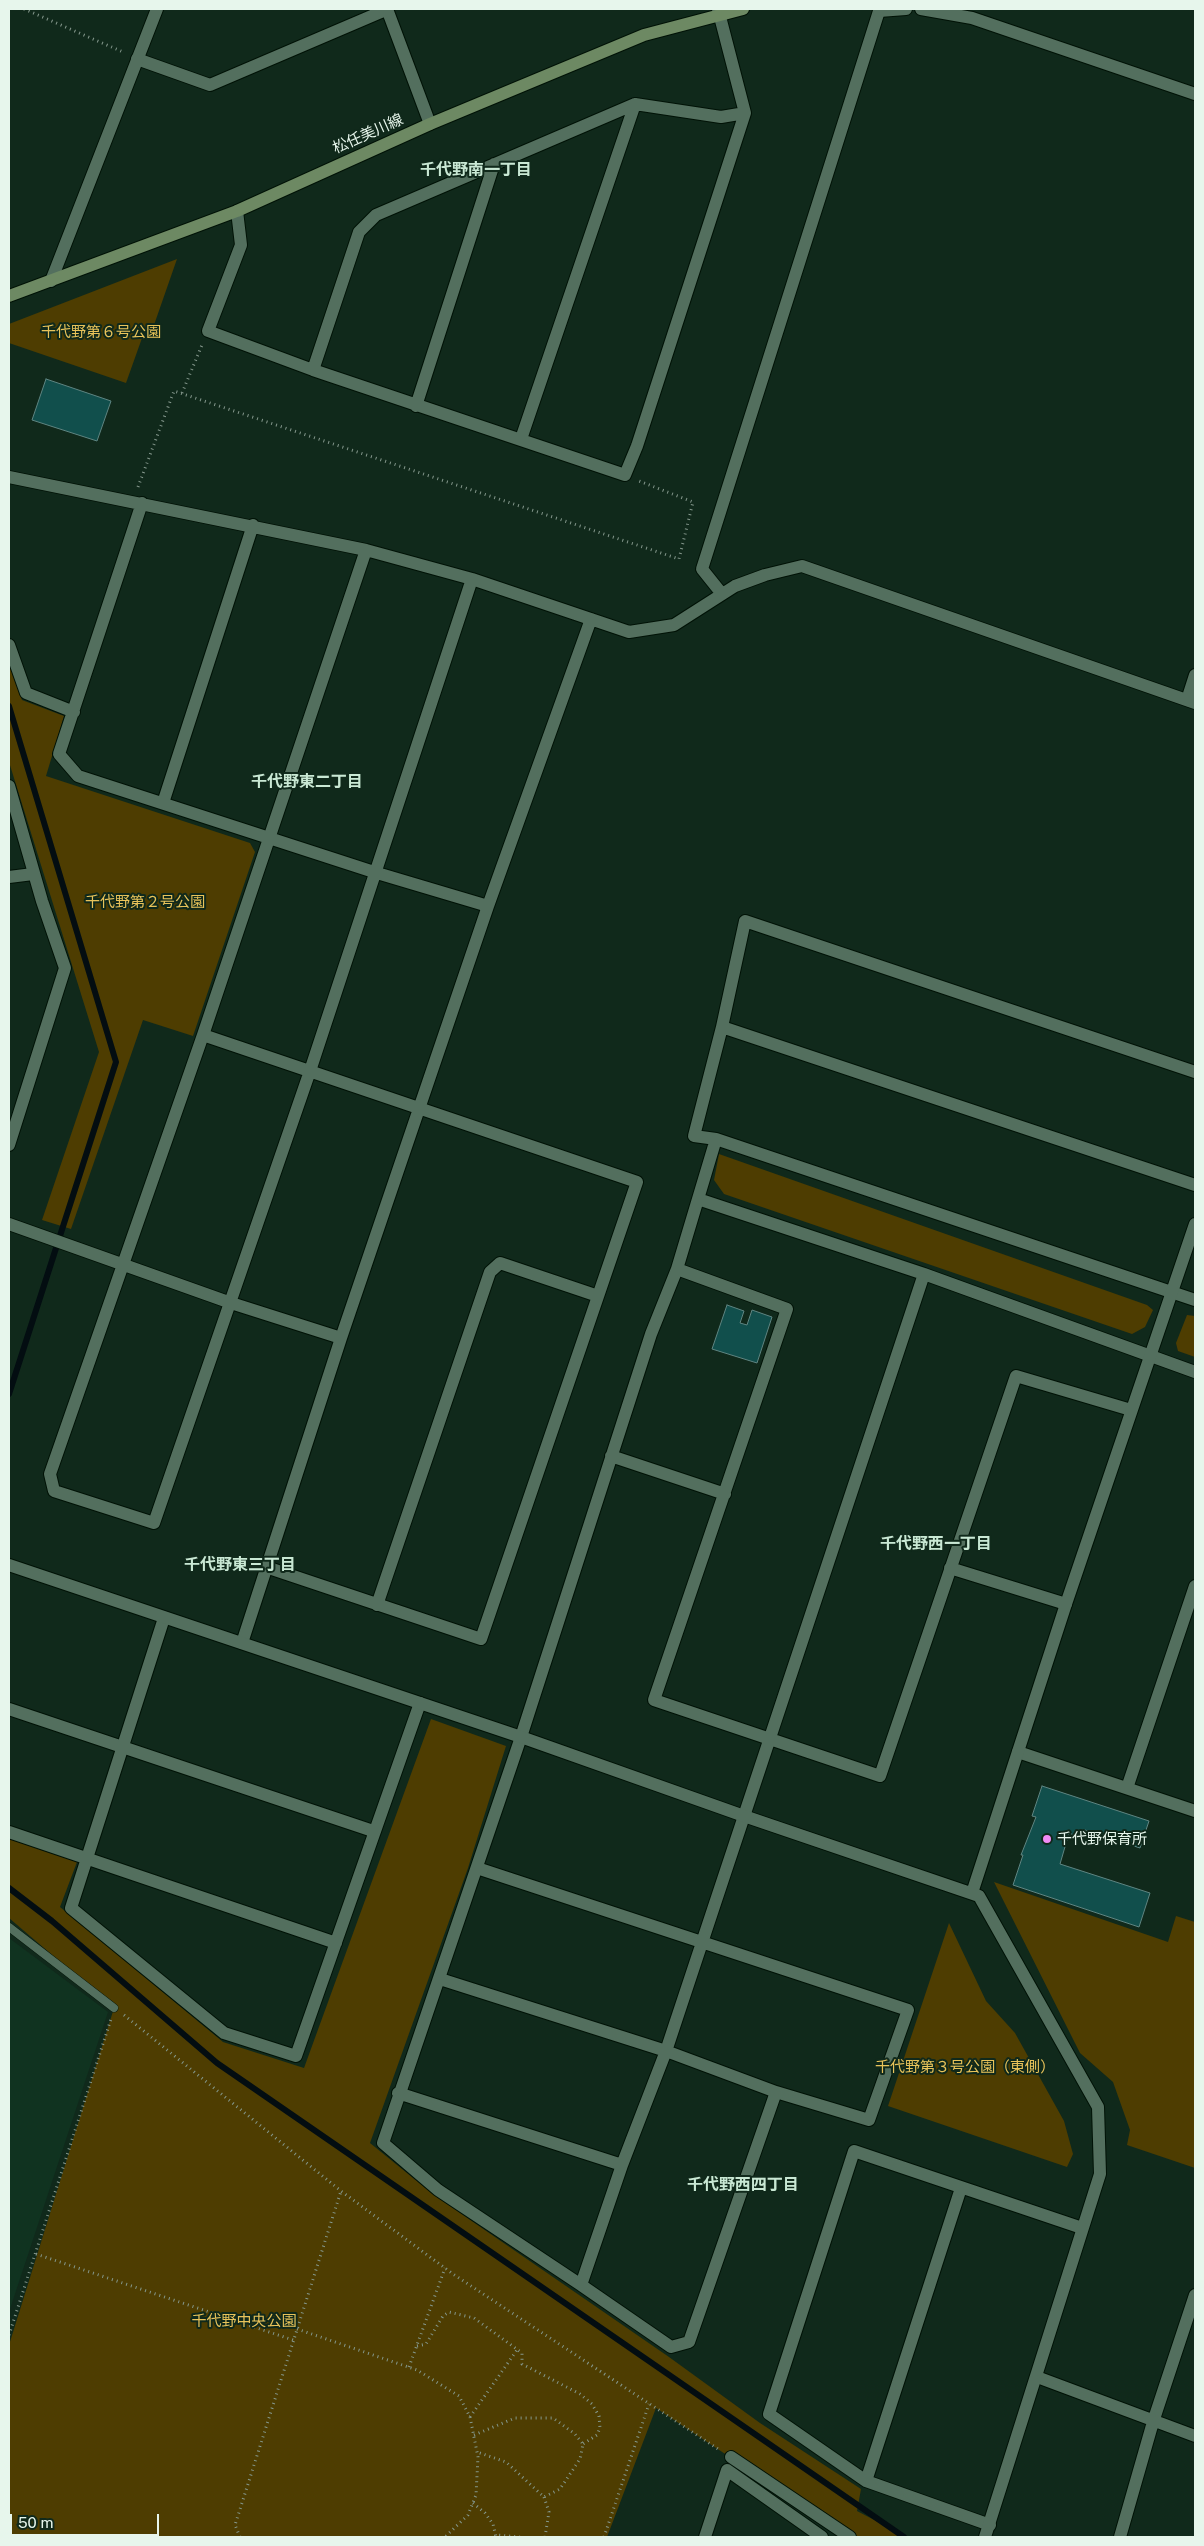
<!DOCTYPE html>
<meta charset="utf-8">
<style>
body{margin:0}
#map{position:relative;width:1204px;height:2546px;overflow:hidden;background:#10291b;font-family:"Public Sans",sans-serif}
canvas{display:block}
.frame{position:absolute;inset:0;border:10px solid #e7f6ec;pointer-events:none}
.scale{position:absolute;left:10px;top:2514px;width:149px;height:22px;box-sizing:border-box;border:2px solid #e7f6ec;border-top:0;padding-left:6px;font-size:15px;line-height:18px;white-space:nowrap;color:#e7f6ec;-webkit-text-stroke:4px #10291b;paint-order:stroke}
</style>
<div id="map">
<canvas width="1204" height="2546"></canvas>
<div class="frame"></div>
<div class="scale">50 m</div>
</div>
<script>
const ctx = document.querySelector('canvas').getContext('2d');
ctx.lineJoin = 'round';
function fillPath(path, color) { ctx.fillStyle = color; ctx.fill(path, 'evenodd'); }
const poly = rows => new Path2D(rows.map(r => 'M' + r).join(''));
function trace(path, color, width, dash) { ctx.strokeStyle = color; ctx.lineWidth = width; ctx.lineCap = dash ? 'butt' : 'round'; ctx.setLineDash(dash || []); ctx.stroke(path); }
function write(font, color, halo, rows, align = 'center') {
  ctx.font = font + ' "Public Sans","Noto Sans JP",sans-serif'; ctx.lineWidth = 4; ctx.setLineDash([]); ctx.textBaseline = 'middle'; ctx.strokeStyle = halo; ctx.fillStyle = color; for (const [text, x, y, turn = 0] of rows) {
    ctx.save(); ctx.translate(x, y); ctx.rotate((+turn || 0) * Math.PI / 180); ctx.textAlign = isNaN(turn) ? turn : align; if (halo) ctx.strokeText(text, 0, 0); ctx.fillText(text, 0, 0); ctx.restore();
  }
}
fillPath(poly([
 [9,1938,108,2012,9,2312]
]), '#103320');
fillPath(poly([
 [177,259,154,325,147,324,126,383,9,343,9,324],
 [9,663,22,700,64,716,46,776,250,843,255,852,193,1036,143,1020,71,1229,42,1220,99,1052,9,762],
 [719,1154,1147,1305,1153,1310,1145,1327,1132,1334,724,1194,714,1180],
 [1187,1315,1195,1316,1195,1357,1178,1351,1176,1343],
 [431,1719,506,1746,468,1868,370,2143,434,2195,669,2357,760,2423,861,2489,857,2511,907,2537,850,2537,656,2408,607,2537,9,2537,9,2345,114,2008,9,1918,9,1838,77,1862,60,1907,223,2042,304,2068],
 [994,1882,1168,1942,1176,1916,1195,1922,1195,2168,1127,2145,1130,2130,1113,2082,1080,2053],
 [949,1923,986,2001,1015,2033,1064,2121,1073,2154,1067,2167,888,2106]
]), '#4e3d01');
trace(poly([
 [9,706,116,1062,9,1394],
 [9,1888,52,1921,217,2063,904,2537]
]), '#030d11', 6);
const building = poly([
 [46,379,111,401,97,441,32,420,46,379],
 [727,1305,744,1311,740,1323,747,1325,752,1310,772,1317,757,1363,712,1349,727,1305],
 [1042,1786,1149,1821,1140,1848,1085,1830,1082,1838,1069,1833,1060,1864,1150,1893,1139,1927,1013,1885,1023,1855,1021,1855,1036,1817,1032,1816,1042,1786]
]);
fillPath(building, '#114f4c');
trace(building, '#5f8582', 1);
const service = poly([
 [9,1927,114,2008]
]);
const minor = poly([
 [387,9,430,124],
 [137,59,210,85,388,9],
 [237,211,241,245,208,331,313,370,625,475,637,446,745,113,718,9],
 [313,370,359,232,376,215,635,104,721,117,745,113],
 [416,406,494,164],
 [521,439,635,104],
 [9,477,366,550,472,579,629,632,674,625,735,586,765,575,802,566,1195,703],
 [142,503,59,754,78,776,377,873,488,906],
 [366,550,203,1035,50,1474,54,1491,154,1523,310,1071,472,579],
 [722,594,702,569,879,11],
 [9,645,26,693,74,712],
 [1187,700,1195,675],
 [9,786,42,901,65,968,9,1145],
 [163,803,253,525],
 [9,877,33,874],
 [722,1027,1195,1185],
 [203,1035,637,1182,481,1639,266,1567],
 [1195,1072,745,921,722,1027,694,1136,716,1139,1195,1300],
 [716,1139,677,1269,651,1334,521,1737,383,2143,438,2190,581,2285,622,2165,666,2051,924,1274],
 [698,1199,924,1274,1195,1372],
 [9,1224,231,1303,341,1338],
 [677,1269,787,1309,654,1700,880,1776,1016,1376,1131,1410],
 [611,1456,725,1494],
 [950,1568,1066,1604],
 [377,1605,490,1272,500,1263,598,1296],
 [164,1618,71,1908,224,2033,296,2056,420,1703],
 [242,1643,341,1338,488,906,591,619],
 [9,1709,373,1831],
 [1018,1752,1195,1811],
 [1127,1788,1195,1586],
 [9,1832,336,1943],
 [440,1979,666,2051,776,2092,869,2120,908,2010,477,1868],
 [398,2093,622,2165],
 [581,2285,671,2347,689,2342,776,2092],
 [1037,2377,1195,2436],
 [731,2457,850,2537],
 [866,2481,961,2188],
 [990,2525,866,2481,769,2414,854,2151,1082,2228],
 [705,2537,727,2470,822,2537],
 [1120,2537,1153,2422,1195,2295]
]);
const tertiary = poly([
 [921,9,972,18,1195,94],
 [879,11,906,9],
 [51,281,157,9],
 [9,1565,521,1737,744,1816,979,1896,1098,2107,1100,2174,985,2537],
 [972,1893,1066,1604,1195,1224]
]);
const secondary = poly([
 [9,296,237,211,430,124,644,35,743,9]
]);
trace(service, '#001206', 9);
trace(minor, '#001206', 14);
trace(tertiary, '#001206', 14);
trace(secondary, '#001206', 14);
trace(poly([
 [24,9,123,52],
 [182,393,202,345],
 [138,487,174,391,679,559,693,502,639,481],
 [124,2015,341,2191,453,2274,718,2449],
 [36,2254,293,2340],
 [297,2329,417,2370,459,2396,470,2417,478,2457,476,2495,468,2515,445,2537],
 [9,2335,111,2019],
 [417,2346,426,2344,443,2316,449,2312,474,2318,522,2353,522,2364,580,2394,592,2404,599,2416,600,2428,597,2435,583,2444],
 [409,2367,445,2268],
 [470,2417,517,2350],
 [474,2435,515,2418,553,2418,575,2434,583,2444,580,2459,560,2489,544,2497,506,2462,477,2452],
 [544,2497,549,2512,545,2537],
 [473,2503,485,2513,493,2524,496,2537],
 [240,2537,235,2525,341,2191],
 [495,2537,497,2535,520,2537],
 [604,2537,649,2404]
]), '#85988d', 3, [1, 4]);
trace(service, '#536f5e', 8);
trace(minor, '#536f5e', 12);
trace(tertiary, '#536f5e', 12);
trace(secondary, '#6d8963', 12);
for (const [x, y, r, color] of [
 [1047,1839,5,"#f08bf6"]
]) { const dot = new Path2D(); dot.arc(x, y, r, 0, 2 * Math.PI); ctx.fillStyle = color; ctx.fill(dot); trace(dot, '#10291b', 2); }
write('15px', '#e7f6ec', '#10291b', [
 ["松任美川線",368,134,-24]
]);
write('15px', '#e8c35a', '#10291b', [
 ["千代野第６号公園",101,332],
 ["千代野第２号公園",145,902],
 ["千代野第３号公園（東側）",965,2067],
 ["千代野中央公園",244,2321]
]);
write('15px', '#e7f6ec', '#10291b', [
 ["千代野保育所",1057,1839]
], 'left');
write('bold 16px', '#c9e8d4', '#10291b', [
 ["千代野南一丁目",476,170],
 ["千代野東二丁目",307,782],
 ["千代野西一丁目",936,1544],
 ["千代野東三丁目",240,1565],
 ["千代野西四丁目",743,2185]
]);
</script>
